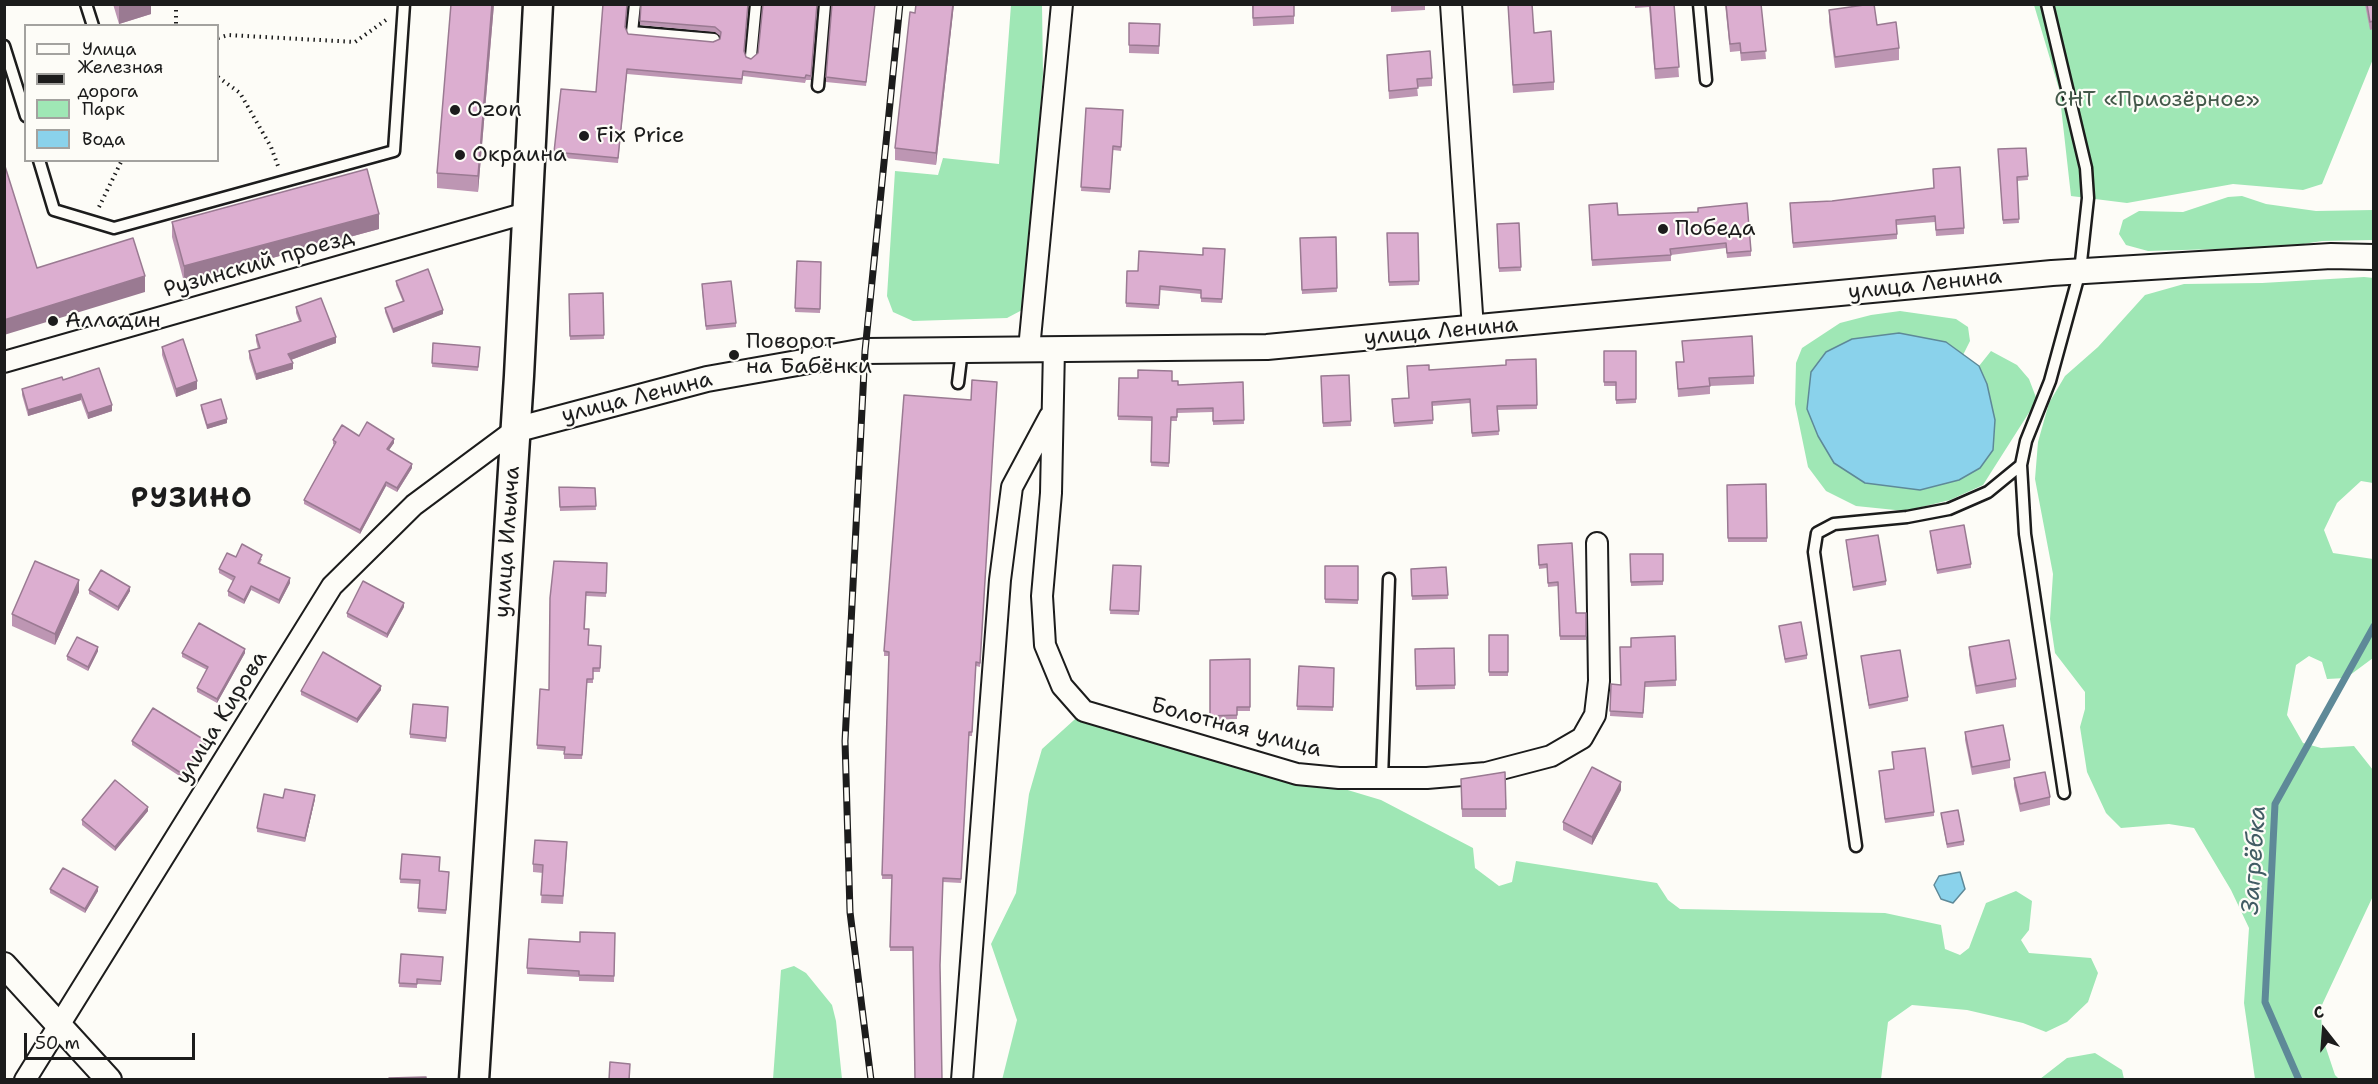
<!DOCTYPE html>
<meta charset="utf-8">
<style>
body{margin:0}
#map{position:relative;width:2378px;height:1084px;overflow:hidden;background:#fdfcf7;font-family:"Shantell Sans",sans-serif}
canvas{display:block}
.frame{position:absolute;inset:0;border:6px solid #1c1c1c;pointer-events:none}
.legend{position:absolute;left:24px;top:24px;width:195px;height:138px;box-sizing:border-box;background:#fdfcf7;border:2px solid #a3a29f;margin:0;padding:8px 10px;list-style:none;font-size:18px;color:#1c1c1c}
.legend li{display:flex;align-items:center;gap:12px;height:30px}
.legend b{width:30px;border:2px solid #a3a29f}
.north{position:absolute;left:2294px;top:1000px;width:60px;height:60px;-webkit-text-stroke:4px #fdfcf7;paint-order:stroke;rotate:343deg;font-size:16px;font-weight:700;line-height:24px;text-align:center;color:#1c1c1c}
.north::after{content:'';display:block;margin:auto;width:21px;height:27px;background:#1c1c1c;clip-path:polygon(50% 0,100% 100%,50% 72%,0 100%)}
.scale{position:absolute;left:24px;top:1033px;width:171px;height:27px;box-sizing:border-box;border:3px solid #1c1c1c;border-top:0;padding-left:8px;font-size:18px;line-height:21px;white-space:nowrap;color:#1c1c1c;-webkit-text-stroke:4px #fdfcf7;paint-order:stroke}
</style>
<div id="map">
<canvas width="2378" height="1084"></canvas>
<div class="frame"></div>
<ul class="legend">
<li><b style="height:8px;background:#fdfcf7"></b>Улица</li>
<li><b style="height:8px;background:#1c1c1c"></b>Железная дорога</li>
<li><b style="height:16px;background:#9fe7b5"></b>Парк</li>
<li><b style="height:16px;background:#8ad2eb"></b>Вода</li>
</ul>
<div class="north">С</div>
<div class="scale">50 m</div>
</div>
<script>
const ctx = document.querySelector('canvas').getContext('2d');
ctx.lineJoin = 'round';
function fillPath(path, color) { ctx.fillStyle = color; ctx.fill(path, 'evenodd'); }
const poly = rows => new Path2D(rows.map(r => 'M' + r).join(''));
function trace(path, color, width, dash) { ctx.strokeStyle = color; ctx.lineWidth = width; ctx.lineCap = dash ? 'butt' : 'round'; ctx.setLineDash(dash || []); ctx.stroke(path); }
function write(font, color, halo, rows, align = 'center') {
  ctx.font = font + ' "Shantell Sans",sans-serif'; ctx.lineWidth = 4.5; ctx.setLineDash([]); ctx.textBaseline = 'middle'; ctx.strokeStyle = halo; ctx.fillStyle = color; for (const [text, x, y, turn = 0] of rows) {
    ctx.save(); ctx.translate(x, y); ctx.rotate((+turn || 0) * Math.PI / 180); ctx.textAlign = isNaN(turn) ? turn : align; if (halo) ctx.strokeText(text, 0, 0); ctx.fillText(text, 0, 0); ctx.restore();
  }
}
fillPath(poly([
 [1011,5,1042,5,1043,74,1024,309,1007,318,913,321,893,312,887,296,895,171,938,175,943,158,999,164],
 [2034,5,2373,5,2373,59,2322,184,2303,190,2233,184,2127,203,2071,196,2059,89],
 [2242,196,2266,204,2316,211,2373,210,2373,240,2322,241,2285,247,2148,251,2126,245,2119,234,2123,220,2139,211,2183,212,2228,197],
 [2364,277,2374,278,2373,483,2361,481,2337,503,2324,530,2333,553,2373,559,2373,658,2346,678,2327,679,2322,662,2309,656,2296,665,2287,715,2303,743,2321,748,2354,746,2373,770,2373,896,2321,1007,2322,1036,2335,1075,2339,1079,2255,1079,2244,1003,2249,928,2231,890,2194,828,2169,824,2121,828,2106,813,2087,772,2080,727,2085,709,2085,692,2055,653,2050,619,2053,574,2035,479,2038,442,2049,403,2065,376,2098,347,2145,295,2184,284,2262,283],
 [1900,311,1956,319,1968,327,1970,341,1963,355,1946,342,1987,384,1979,366,1991,351,2017,365,2029,379,2037,400,1983,485,1950,500,1905,511,1856,506,1826,491,1808,467,1795,404,1796,363,1802,348,1840,323,1871,315],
 [1084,711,1381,800,1473,848,1475,868,1499,886,1512,882,1516,861,1657,883,1668,900,1680,909,1885,913,1941,925,1945,949,1960,955,1969,948,1986,903,2016,891,2032,901,2029,930,2021,940,2029,953,2091,958,2098,973,2088,1002,2067,1022,2046,1032,2023,1023,1967,1010,1912,1005,1888,1022,1881,1079,1002,1080,1017,1020,991,944,1016,893,1029,794,1042,749],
 [794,966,806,973,832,1005,836,1021,842,1079,773,1079,781,970],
 [2095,1053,2122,1070,2124,1079,2040,1079,2067,1058]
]), '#9fe7b5');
const water = poly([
 [1899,333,1946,342,1979,366,1987,384,1995,420,1993,450,1980,468,1959,480,1920,490,1865,483,1834,463,1818,436,1807,409,1811,372,1826,352,1852,339,1899,333],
 [1960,872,1965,889,1953,903,1941,899,1934,885,1939,876,1960,872]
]);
fillPath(water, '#8ad2eb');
trace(water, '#5e8998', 1.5);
trace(poly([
 [2299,1080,2265,1002,2275,804,2374,626]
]), '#5e8998', 7);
const service = poly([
 [86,4,93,26],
 [635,4,632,32,714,39],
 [1699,4,1706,80],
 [2047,4,2086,168,2088,198,2080,271,2050,381,2026,441,2021,465,2025,534,2064,793],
 [4,46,26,116],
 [751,56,756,4],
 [818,86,825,4],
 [39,160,54,210,114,228,394,151,404,4],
 [958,383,962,350],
 [1382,778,1389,579],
 [1856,846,1814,552,1817,533,1834,524,1907,517,1949,509,1988,492,2021,465]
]);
const minor = poly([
 [1451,4,1473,329],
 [1054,348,1051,493,1042,596,1045,645,1062,686,1084,711,1297,774,1339,778,1427,778,1486,773,1551,756,1582,738,1595,715,1599,681,1597,543],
 [1029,349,1062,4],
 [4,362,526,213],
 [25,1080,332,586,414,505,515,430],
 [962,1080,1000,580,1012,487,1050,416]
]);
const tertiary = poly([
 [515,430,707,379,865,351,1267,347,2052,273,2331,256,2374,257],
 [4,965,109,1080]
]);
const secondary = poly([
 [474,1080,519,376,538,4]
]);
trace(service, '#1c1c1c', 15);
trace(minor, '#1c1c1c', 24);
trace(tertiary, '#1c1c1c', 28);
trace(secondary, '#1c1c1c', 33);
trace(poly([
 [176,4,176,26],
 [218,38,228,35,355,42,386,20],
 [218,77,240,93,271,147,278,166],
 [99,207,122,160]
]), '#1c1c1c', 4, [1.5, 4.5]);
trace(service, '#fdfcf7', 10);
trace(minor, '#fdfcf7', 20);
trace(tertiary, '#fdfcf7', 24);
trace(secondary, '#fdfcf7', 28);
const rail = poly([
 [871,1080,850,912,845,741,865,351,900,4]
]);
trace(rail, '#1c1c1c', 7);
trace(rail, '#fdfcf7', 4.5, [14]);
fillPath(poly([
 [113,4,151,4,151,14,119,24],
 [494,4,478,192,437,188,437,173],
 [641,4,748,4,744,52,746,57,751,59,817,4,811,80,806,80,805,83,743,76,742,84,627,74,618,163,554,157,554,152,596,92,625,28,628,34,713,42,720,39,720,36,715,32,640,25],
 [875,4,866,86,826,82,826,77],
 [954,4,936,165,895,160,895,148,915,13],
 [1252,4,1294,4,1294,24,1253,26],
 [1391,4,1425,4,1425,10,1391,12],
 [1508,4,1534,33,1554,82,1554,90,1513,93],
 [1635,4,1674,4,1679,77,1655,79,1649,7,1635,8],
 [1725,4,1761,4,1766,59,1741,61,1740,51,1730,52],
 [2365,4,2373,4,2373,29,2370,30],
 [1829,10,1877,25,1899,48,1899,60,1835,68,1829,22],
 [1129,23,1160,24,1159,54,1129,53],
 [1387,55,1432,78,1432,86,1417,87,1418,96,1389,99],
 [1086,108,1123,110,1121,151,1113,150,1110,193,1081,191],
 [2026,148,2028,180,2017,181,2019,223,2003,224,1998,149],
 [1934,188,1964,228,1964,234,1936,236,1935,222,1897,225,1897,239,1793,248,1790,209,1832,201],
 [1589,205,1618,215,1698,212,1751,251,1751,256,1727,258,1726,248,1671,255,1671,261,1592,266],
 [172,222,379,229,184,282,172,237],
 [1519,223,1521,271,1499,272,1497,224],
 [1387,233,1418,233,1419,285,1389,286],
 [1336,237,1337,292,1302,294,1300,238],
 [1225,249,1222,303,1201,302,1201,294,1160,290,1159,309,1126,307,1127,271,1138,271],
 [797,261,821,262,820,313,795,312],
 [396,281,443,314,393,333,385,312,385,308,403,302,396,285],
 [702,289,736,323,736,327,706,330],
 [603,293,604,339,570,340,569,294],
 [296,307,336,343,291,360,293,369,256,380,249,358,249,351,258,349,256,341,256,335,299,321,296,313],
 [1682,341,1754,376,1754,384,1710,386,1710,394,1678,397,1676,362,1684,362],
 [433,343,480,347,478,371,432,367],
 [162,347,197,389,176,397,162,355],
 [1604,351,1636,351,1636,403,1616,404,1616,386,1604,386],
 [1536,359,1537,409,1497,410,1499,435,1472,437,1470,403,1432,406,1433,424,1394,427,1392,399,1409,398,1429,370,1506,365],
 [1349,375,1351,426,1323,427,1321,376],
 [1119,378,1138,378,1172,381,1178,385,1243,382,1244,424,1213,425,1213,412,1177,413,1177,421,1171,421,1169,467,1151,466,1152,421,1118,420],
 [63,380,112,411,88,419,81,400,28,416,22,395,22,389],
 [997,382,980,667,976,666,972,736,969,736,961,883,943,882,913,951,890,951,892,879,882,879,889,656,884,656,884,651,971,400],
 [201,405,227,423,207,429,201,409],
 [359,436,394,443,389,450,412,468,397,492,386,486,360,534,304,504,304,500,334,445,333,444,333,440],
 [1766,484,1767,542,1728,542,1727,485],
 [559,487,595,488,596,510,560,511],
 [1930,531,1971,564,1971,568,1937,574],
 [1846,540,1886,581,1886,585,1853,591],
 [1538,545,1576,613,1586,613,1586,640,1560,640,1558,586,1548,587,1547,568,1539,569],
 [1630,554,1663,554,1663,585,1631,586],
 [236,557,262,559,260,563,290,583,279,604,251,590,244,604,228,596,228,591,233,581,219,573,219,569],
 [607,563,606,597,586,596,585,629,588,645,601,650,600,672,593,672,593,683,587,683,582,759,564,759,564,751,537,749,540,689,549,690,550,598],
 [1113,565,1141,566,1139,615,1110,614],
 [1325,566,1358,566,1358,604,1325,603],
 [1446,567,1448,599,1412,600,1411,569],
 [89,590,130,591,118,611,89,594],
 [79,592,55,645,12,626,12,614],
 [404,607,387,638,347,617,347,613],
 [1779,626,1807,655,1807,659,1785,663],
 [1489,635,1508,635,1508,676,1489,676],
 [1675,636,1676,686,1645,687,1643,718,1610,716,1611,684,1621,685,1631,647],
 [1969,647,2016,679,2016,687,1976,694,1969,655],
 [1454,648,1455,689,1416,690,1415,649],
 [98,651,88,671,67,660,67,656],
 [182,653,245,653,217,703,197,692,197,688,207,670,182,657],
 [1861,656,1908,697,1908,701,1869,709],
 [1250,659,1250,711,1237,711,1237,719,1210,720,1210,660],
 [1299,666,1334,668,1333,711,1297,710],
 [381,690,357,723,301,695,301,691],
 [448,707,446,742,410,738,410,734],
 [1965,732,2010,760,2010,768,1972,775,1965,740],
 [132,741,206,746,184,779,132,745],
 [1892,752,1934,812,1934,816,1885,823,1879,771,1894,769],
 [1505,772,1506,817,1462,817,1461,779],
 [2014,778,2050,797,2050,805,2020,812,2014,786],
 [1621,790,1592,845,1563,830,1563,822],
 [283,798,315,799,305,842,257,832,257,828],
 [148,811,115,851,82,825,82,820],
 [1941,813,1964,841,1964,845,1947,848],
 [567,850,563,904,541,903,543,873,533,872,533,864],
 [402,854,439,871,449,872,446,914,418,912,419,884,400,883],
 [50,889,98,891,85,913,50,893],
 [615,933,614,982,579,981,579,977,527,974,527,968,580,942],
 [401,954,443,957,441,985,417,984,417,988,399,987]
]), '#bd96b3');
fillPath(poly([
 [119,4,151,4,151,14,119,24],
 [492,4,494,4,478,192,478,176],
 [953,4,954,4,936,165,936,153],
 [379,214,379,229,184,282,184,266],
 [145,276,145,292,4,335,4,320],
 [443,310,443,314,393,333,393,329],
 [336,337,336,343,288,361,288,354],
 [293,363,293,369,256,380,256,374],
 [197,381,197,389,176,397,176,389],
 [81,394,81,400,28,416,28,410],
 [112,405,112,411,88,419,88,413],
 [227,419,227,423,207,429,207,425],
 [394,439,394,443,387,453,387,449],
 [412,464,412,468,397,492,397,488],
 [386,482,386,486,360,534,360,530],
 [290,578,290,583,279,604,279,600],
 [79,580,79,592,55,645,55,634],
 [251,586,251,590,244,604,244,600],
 [130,587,130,591,118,611,118,607],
 [404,603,404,607,387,638,387,634],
 [98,647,98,651,88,671,88,667],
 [245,649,245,653,217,703,217,699],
 [381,686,381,690,357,723,357,719],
 [206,741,206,746,184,779,184,775],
 [1621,782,1621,790,1592,845,1592,837],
 [315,795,315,799,305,842,305,838],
 [148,807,148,811,115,851,115,847],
 [98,887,98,891,85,913,85,909]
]), '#9a7a92');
const building = poly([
 [451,4,492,4,478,176,437,173,451,4],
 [603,4,627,4,625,27,628,34,713,42,720,39,721,32,715,27,640,21,641,4,748,4,744,51,746,57,751,59,758,53,763,4,817,4,811,76,806,75,805,78,743,71,742,79,627,69,618,158,554,152,561,89,596,92,603,4],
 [832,4,875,4,866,82,826,77,832,4],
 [916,4,953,4,936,153,895,148,910,12,915,13,916,4],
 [1253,4,1294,4,1294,16,1253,18,1253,4],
 [1508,4,1532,4,1534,33,1551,31,1554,82,1513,85,1508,4],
 [1650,4,1674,4,1679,67,1655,69,1650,4],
 [1726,4,1761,4,1766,51,1741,53,1740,43,1730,44,1726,4],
 [1871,4,1874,4,1877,25,1896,22,1899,48,1835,57,1829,10,1871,4],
 [2367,4,2373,4,2373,21,2370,22,2367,4],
 [1129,23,1160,24,1159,46,1129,45,1129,23],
 [1430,51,1432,78,1417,79,1418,88,1389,91,1387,55,1430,51],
 [1086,108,1123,110,1121,147,1113,146,1110,189,1081,187,1086,108],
 [2026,148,2028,176,2017,177,2019,219,2003,220,1998,149,2026,148],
 [4,163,37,268,133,238,145,276,4,320,4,163],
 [1960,167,1964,228,1936,230,1935,216,1896,220,1897,234,1793,243,1790,203,1832,201,1934,188,1933,169,1960,167],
 [367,169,379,214,184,266,172,222,367,169],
 [1617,203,1618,215,1698,212,1698,208,1747,203,1751,251,1727,253,1726,243,1670,249,1671,255,1592,260,1589,205,1617,203],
 [1519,223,1521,267,1499,268,1497,224,1519,223],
 [1387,233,1418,233,1419,281,1389,282,1387,233],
 [1336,237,1337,288,1302,290,1300,238,1336,237],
 [1203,248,1225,249,1222,299,1201,298,1201,290,1160,286,1159,305,1126,303,1127,271,1138,271,1139,251,1203,255,1203,248],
 [797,261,821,262,820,309,795,308,797,261],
 [428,269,443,310,393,329,385,308,404,301,396,281,428,269],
 [731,281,736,323,706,326,702,284,731,281],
 [603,293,604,335,570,336,569,294,603,293],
 [321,298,336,337,288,354,293,363,256,374,249,351,260,348,256,335,301,321,296,307,321,298],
 [1752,336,1754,376,1709,378,1710,386,1678,389,1676,362,1684,362,1682,341,1752,336],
 [183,339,197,381,176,389,162,347,183,339],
 [433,343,480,347,478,367,432,363,433,343],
 [1604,351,1636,351,1636,399,1616,400,1616,382,1604,382,1604,351],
 [1536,359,1537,405,1497,406,1499,431,1472,433,1470,399,1432,402,1433,420,1394,423,1392,399,1409,398,1407,366,1429,365,1429,370,1506,365,1506,360,1536,359],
 [99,368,112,405,88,413,81,394,28,410,22,389,62,377,63,380,99,368],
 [1138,370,1172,371,1172,381,1178,381,1178,385,1243,382,1244,420,1213,421,1213,408,1177,409,1177,417,1171,417,1169,463,1151,462,1152,417,1118,416,1119,378,1138,378,1138,370],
 [1349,375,1351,421,1323,423,1321,376,1349,375],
 [972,380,997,382,980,663,976,662,972,732,969,732,961,879,943,878,940,965,942,1080,915,1080,913,947,890,947,892,875,882,875,889,652,884,651,904,395,971,400,972,380],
 [221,399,227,419,207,425,201,405,221,399],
 [367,422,394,439,387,449,412,464,397,488,386,482,360,530,304,500,336,442,333,440,342,425,359,436,367,422],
 [1766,484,1767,538,1728,538,1727,485,1766,484],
 [559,487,595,488,596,506,560,507,559,487],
 [1964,525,1971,564,1937,570,1930,531,1964,525],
 [1878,535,1886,581,1853,587,1846,540,1878,535],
 [1572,543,1576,613,1586,613,1586,636,1560,636,1558,582,1548,583,1547,564,1539,565,1538,545,1572,543],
 [242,544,262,555,258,563,290,578,279,600,251,586,244,600,228,591,235,577,219,569,227,553,236,557,242,544],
 [1630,554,1663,554,1663,581,1631,582,1630,554],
 [35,561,79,580,55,634,12,614,35,561],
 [554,561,607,563,606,593,586,592,584,629,589,629,588,645,601,646,600,668,593,668,593,679,587,679,582,755,564,754,565,747,537,745,540,689,549,690,550,598,554,561],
 [1113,565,1141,566,1139,611,1110,610,1113,565],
 [1325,566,1358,566,1358,600,1325,599,1325,566],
 [1446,567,1448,595,1412,596,1411,569,1446,567],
 [101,570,130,587,118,607,89,590,101,570],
 [363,581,404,603,387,634,347,613,363,581],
 [1801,622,1807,655,1785,659,1779,626,1801,622],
 [199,623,245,649,217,699,197,688,208,667,182,653,199,623],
 [1489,635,1508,635,1508,672,1489,672,1489,635],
 [1675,636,1676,680,1645,682,1643,713,1610,711,1611,684,1621,685,1620,647,1631,647,1631,638,1675,636],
 [77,637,98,647,88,667,67,656,77,637],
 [2009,640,2016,679,1976,686,1969,647,2009,640],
 [1454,648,1455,685,1416,686,1415,649,1454,648],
 [1900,650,1908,697,1869,705,1861,656,1900,650],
 [323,652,381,686,357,719,301,691,323,652],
 [1250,659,1250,707,1237,707,1237,715,1210,716,1210,660,1250,659],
 [1299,666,1334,668,1333,707,1297,706,1299,666],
 [413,704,448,707,446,738,410,734,413,704],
 [153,708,206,741,184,775,132,741,153,708],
 [2003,725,2010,760,1972,767,1965,732,2003,725],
 [1925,748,1934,812,1885,819,1879,771,1894,769,1892,752,1925,748],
 [1592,767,1621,782,1592,837,1563,822,1592,767],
 [1505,772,1506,809,1462,809,1461,779,1505,772],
 [2045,772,2050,797,2020,804,2014,778,2045,772],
 [115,780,148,807,115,847,82,820,115,780],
 [285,789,315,795,305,838,257,828,264,794,283,798,285,789],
 [1958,810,1964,841,1947,844,1941,813,1958,810],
 [535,840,567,842,563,896,541,895,543,865,533,864,535,840],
 [402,854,440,857,439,871,449,872,446,910,418,908,420,880,400,879,402,854],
 [63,868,98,887,85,909,50,889,63,868],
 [580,932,615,933,614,976,579,975,579,971,527,968,529,939,580,942,580,932],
 [401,954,443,957,441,981,417,979,417,984,399,983,401,954],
 [610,1062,630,1064,629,1080,609,1080,610,1062],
 [426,1077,426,1080,389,1080,389,1078,426,1077]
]);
fillPath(building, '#dcaed0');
trace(building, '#9a7a92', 1.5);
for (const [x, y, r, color] of [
 [455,110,6,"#1c1c1c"],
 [584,136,6,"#1c1c1c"],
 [460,155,6,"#1c1c1c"],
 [1663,229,6,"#1c1c1c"],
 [53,321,6,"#1c1c1c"],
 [734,355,6,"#1c1c1c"]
]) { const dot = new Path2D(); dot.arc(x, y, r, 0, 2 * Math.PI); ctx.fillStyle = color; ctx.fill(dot); trace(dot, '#fdfcf7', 2); }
write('22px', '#43594a', '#fdfcf7', [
 ["СНТ «Приозёрное»",2157,100]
]);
write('22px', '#1c1c1c', '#fdfcf7', [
 ["Ozon",467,110],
 ["Fix Price",596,136],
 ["Окраина",472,155],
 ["Победа",1675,229],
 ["Алладин",65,321],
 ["Поворот",746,342],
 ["на Бабёнки",746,367]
], 'left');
write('22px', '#1c1c1c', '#fdfcf7', [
 ["Рузинский проезд",259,264,-16],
 ["улица Ленина",1925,285,-6],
 ["улица Ленина",1441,332,-5],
 ["улица Ленина",637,398,-14],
 ["улица Ильича",508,542,-86],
 ["улица Кирова",222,718,-58],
 ["Болотная улица",1236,728,15]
]);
write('italic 24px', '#425c64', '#fdfcf7', [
 ["Загрёбка",2255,860,-86]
]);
ctx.letterSpacing = '1.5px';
write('bold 28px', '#1c1c1c', '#fdfcf7', [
 ["РУЗИНО",192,500]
]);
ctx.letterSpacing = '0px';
</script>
